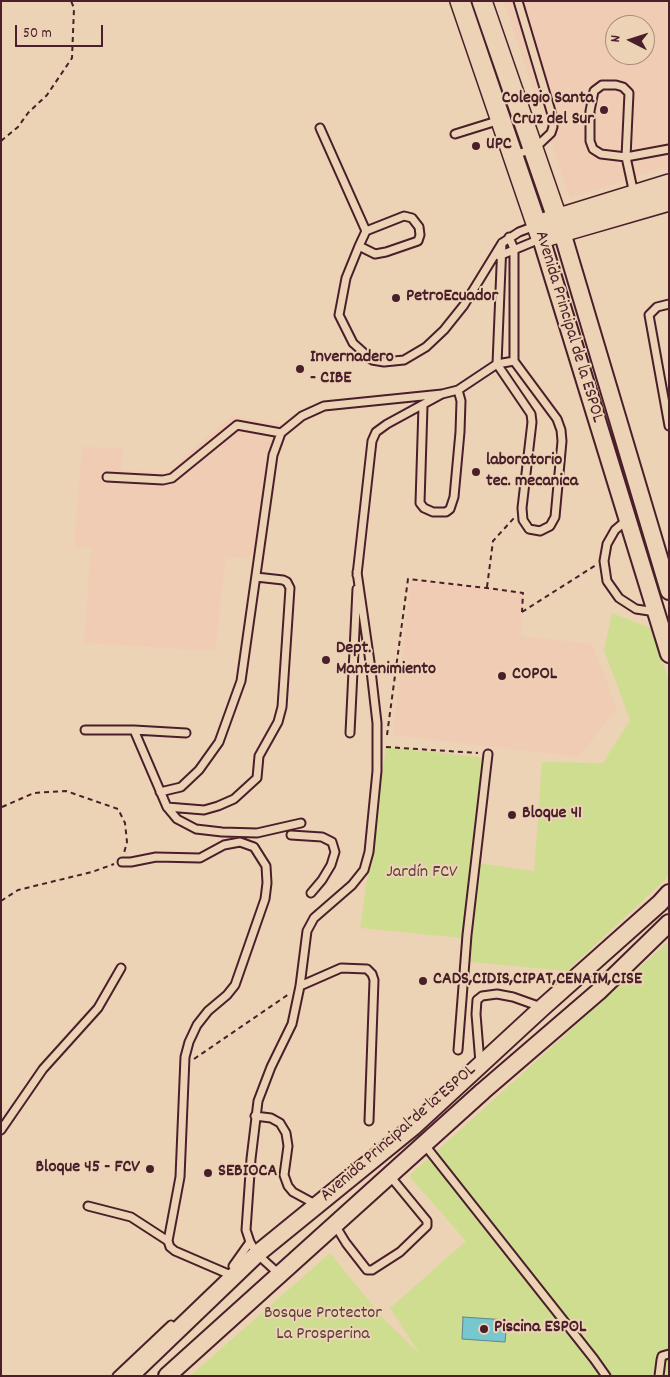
<!DOCTYPE html>
<meta charset="utf-8">
<style>
body{margin:0}
#map{position:relative;width:670px;height:1377px;overflow:hidden;background:#edd3b5;font-family:Dekko,sans-serif}
canvas{display:block}
.frame{position:absolute;inset:0;border:2px solid #4a1f2b;pointer-events:none}
.north{position:absolute;left:605px;top:15px;width:50px;height:50px;box-sizing:border-box;background:#edd3b5;border:1px solid #ac8b7e;border-radius:50%;rotate:275deg;font-size:14px;font-weight:700;line-height:20px;text-align:center;color:#4a1f2b}
.north::after{content:'';display:block;margin:auto;width:18px;height:22px;background:#4a1f2b;clip-path:polygon(50% 0,100% 100%,50% 72%,0 100%)}
.scale{position:absolute;left:15px;top:25px;width:88px;height:22px;box-sizing:border-box;border:2px solid #4a1f2b;border-top:0;padding-left:6px;font-size:15px;line-height:18px;white-space:nowrap;color:#4a1f2b;-webkit-text-stroke:4px #edd3b5;paint-order:stroke}
</style>
<div id="map">
<canvas width="670" height="1377"></canvas>
<div class="frame"></div>
<div class="north">N</div>
<div class="scale">50 m</div>
</div>
<script>
const ctx = document.querySelector('canvas').getContext('2d');
ctx.lineJoin = 'round';
function fillPath(path, color) { ctx.fillStyle = color; ctx.fill(path, 'evenodd'); }
const poly = rows => new Path2D(rows.map(r => 'M' + r).join(''));
function trace(path, color, width, dash) { ctx.strokeStyle = color; ctx.lineWidth = width; ctx.lineCap = dash ? 'butt' : 'round'; ctx.setLineDash(dash || []); ctx.stroke(path); }
function write(font, color, halo, rows, align = 'center') {
  ctx.font = font + ' Dekko,sans-serif'; ctx.lineWidth = 4; ctx.setLineDash([]); ctx.textBaseline = 'middle'; ctx.strokeStyle = halo; ctx.fillStyle = color; for (const [text, x, y, turn = 0] of rows) {
    ctx.save(); ctx.translate(x, y); ctx.rotate((+turn || 0) * Math.PI / 180); ctx.textAlign = isNaN(turn) ? turn : align; if (halo) ctx.strokeText(text, 0, 0); ctx.fillText(text, 0, 0); ctx.restore();
  }
}
fillPath(poly([
 [503,1,669,1,669,166,570,198],
 [615,25,645,25,645,55,615,55],
 [231,416,282,424,268,450,255,550,247,558,226,557,215,651,84,643,91,548,74,547,82,447,123,448,121,470,166,473],
 [411,579,523,593,521,636,592,644,617,708,579,757,393,735]
]), '#f0ccb4');
fillPath(poly([
 [612,613,653,629,669,682,669,873,664,881,567,971,470,962,472,934,471,939,360,928,386,747,488,758,478,863,534,871,542,762,603,763,630,720,604,650],
 [669,941,669,1376,190,1376,330,1253,381,1316,420,1354,390,1308,466,1241,409,1176]
]), '#cfdd91');
const water = poly([
 [463,1317,507,1320,505,1342,462,1339,463,1317]
]);
fillPath(water, '#76c7cf');
trace(water, '#64848d', 1);
const service = poly([
 [320,128,366,231],
 [455,134,500,120],
 [513,155,534,149,551,133,553,127,553,118,518,1],
 [634,194,626,157,629,93,623,87,616,85,602,85,594,91,590,111,590,141,593,149,601,154,626,157,669,149],
 [502,243,497,364,531,414,532,422,522,508,523,520,529,529,540,531,550,526,555,517,562,441,561,430,557,419,514,361,514,249,509,237],
 [359,246,375,254,386,252,418,241,420,235,419,227,412,218,404,216,366,231,359,246,346,278,339,315,353,343,372,360,384,362,404,360,426,347,444,330,464,305,502,243,519,232,535,226],
 [499,256,540,239],
 [669,304,657,307,649,315,669,426],
 [423,406,420,503,424,508,433,512,446,512,450,509,454,497,460,432,461,401,458,390],
 [107,477,163,480,172,478,237,425,281,433],
 [628,519,615,530,607,544,604,561,607,581,619,598,636,609,656,612],
 [357,575,372,441,376,432,387,424,442,394,458,390,497,364,514,361],
 [85,730,134,730,167,807,177,819,196,829,222,832,257,833,301,823],
 [134,730,186,733],
 [350,733,357,589],
 [160,792,181,787,199,770,219,742,241,681,273,455,281,433,302,416,324,406,442,394],
 [167,807,204,810,218,806,234,799,257,778,259,756,278,722,282,707,290,588,287,582,283,580,256,577],
 [291,835,322,837,332,842,335,852,331,865,322,880,311,893],
 [122,862,131,862,156,857,200,858,224,845,240,842,254,847,266,866,267,883,265,899,235,985,227,995,208,1011,197,1025,189,1042,185,1057,180,1177,168,1241,170,1247,175,1251,233,1276],
 [300,986,341,968,367,969,372,974,374,980,369,1121],
 [458,1050,467,935,488,754],
 [480,1063,476,1014,477,1000,482,996,497,994,513,997,541,1007],
 [255,1116,271,1118,280,1123,286,1133,288,1146,284,1175,288,1186,293,1192,317,1205],
 [1,1130,43,1069,98,1008,121,968],
 [424,1144,594,1359,606,1376],
 [88,1206,131,1217,168,1241],
 [335,1225,346,1243,367,1270,372,1270,400,1252,427,1226,427,1221,390,1176],
 [233,1266,250,1242],
 [279,1274,257,1254,250,1242,246,1230,251,1159,258,1101,271,1067,292,1024,300,986,307,931,314,918,352,885,364,870,369,852,377,771,377,723,370,662,357,572],
 [117,1376,171,1325],
 [659,1376,661,1360,662,1356,669,1354]
]);
const tertiary = poly([
 [562,232,669,591],
 [541,238,669,654],
 [130,1376,257,1254,413,1127,542,1008,660,903,669,893],
 [167,1376,483,1091,598,992,669,923]
]);
const secondary = poly([
 [460,1,541,238,669,201],
 [482,1,562,232],
 [546,222,669,184]
]);
trace(service, '#4a1f2b', 11);
trace(tertiary, '#4a1f2b', 20);
trace(secondary, '#4a1f2b', 22);
trace(poly([
 [1,141,18,127,28,113,47,95,72,58,74,8,71,1],
 [487,587,493,541,514,518],
 [522,612,596,565],
 [387,735,408,579,487,588,523,593,522,612],
 [386,747,478,753],
 [2,807,34,793,66,791,118,809,125,823,127,842,124,853],
 [1,901,18,890,92,872,114,864],
 [194,1059,289,994]
]), '#4a1f2b', 2, [5, 4]);
trace(service, '#edd3b5', 7);
trace(tertiary, '#edd3b5', 16);
trace(secondary, '#edd3b5', 19);
for (const [x, y, r, color] of [
 [604,110,5,"#4a1f2b"],
 [476,146,5,"#4a1f2b"],
 [396,298,5,"#4a1f2b"],
 [300,369,5,"#4a1f2b"],
 [476,472,5,"#4a1f2b"],
 [326,660,5,"#4a1f2b"],
 [502,676,5,"#4a1f2b"],
 [512,815,5,"#4a1f2b"],
 [423,981,5,"#4a1f2b"],
 [150,1169,5,"#4a1f2b"],
 [208,1173,5,"#4a1f2b"],
 [484,1329,5,"#4a1f2b"]
]) { const dot = new Path2D(); dot.arc(x, y, r, 0, 2 * Math.PI); ctx.fillStyle = color; ctx.fill(dot); trace(dot, '#edd3b5', 2); }
write('bold 18px', '#4a1f2b', '#edd3b5', [
 ["Colegio Santa",594,100,"right"],
 ["Cruz del Sur",594,121,"right"],
 ["UPC",486,146],
 ["PetroEcuador",406,298],
 ["Invernadero",310,359],
 ["- CIBE",310,380],
 ["laboratorio",486,462],
 ["tec. mecanica",486,483],
 ["Dept.",336,650],
 ["Mantenimiento",336,671],
 ["COPOL",512,676],
 ["Bloque 41",522,815],
 ["CADS,CIDIS,CIPAT,CENAIM,CISE",433,981],
 ["Bloque 45 - FCV",140,1169,"right"],
 ["SEBIOCA",218,1173],
 ["Piscina ESPOL",494,1329]
], 'left');
write('18px', '#4a1f2b', '#edd3b5', [
 ["Avenida Principal de la ESPOL",568,327,73],
 ["Avenida Principal de la ESPOL",399,1134,-41]
]);
write('18px', '#5e3c3a', '#edd3b5', [
 ["Jardín FCV",422,874],
 ["Bosque Protector",323,1315],
 ["La Prosperina",323,1336]
]);
</script>
